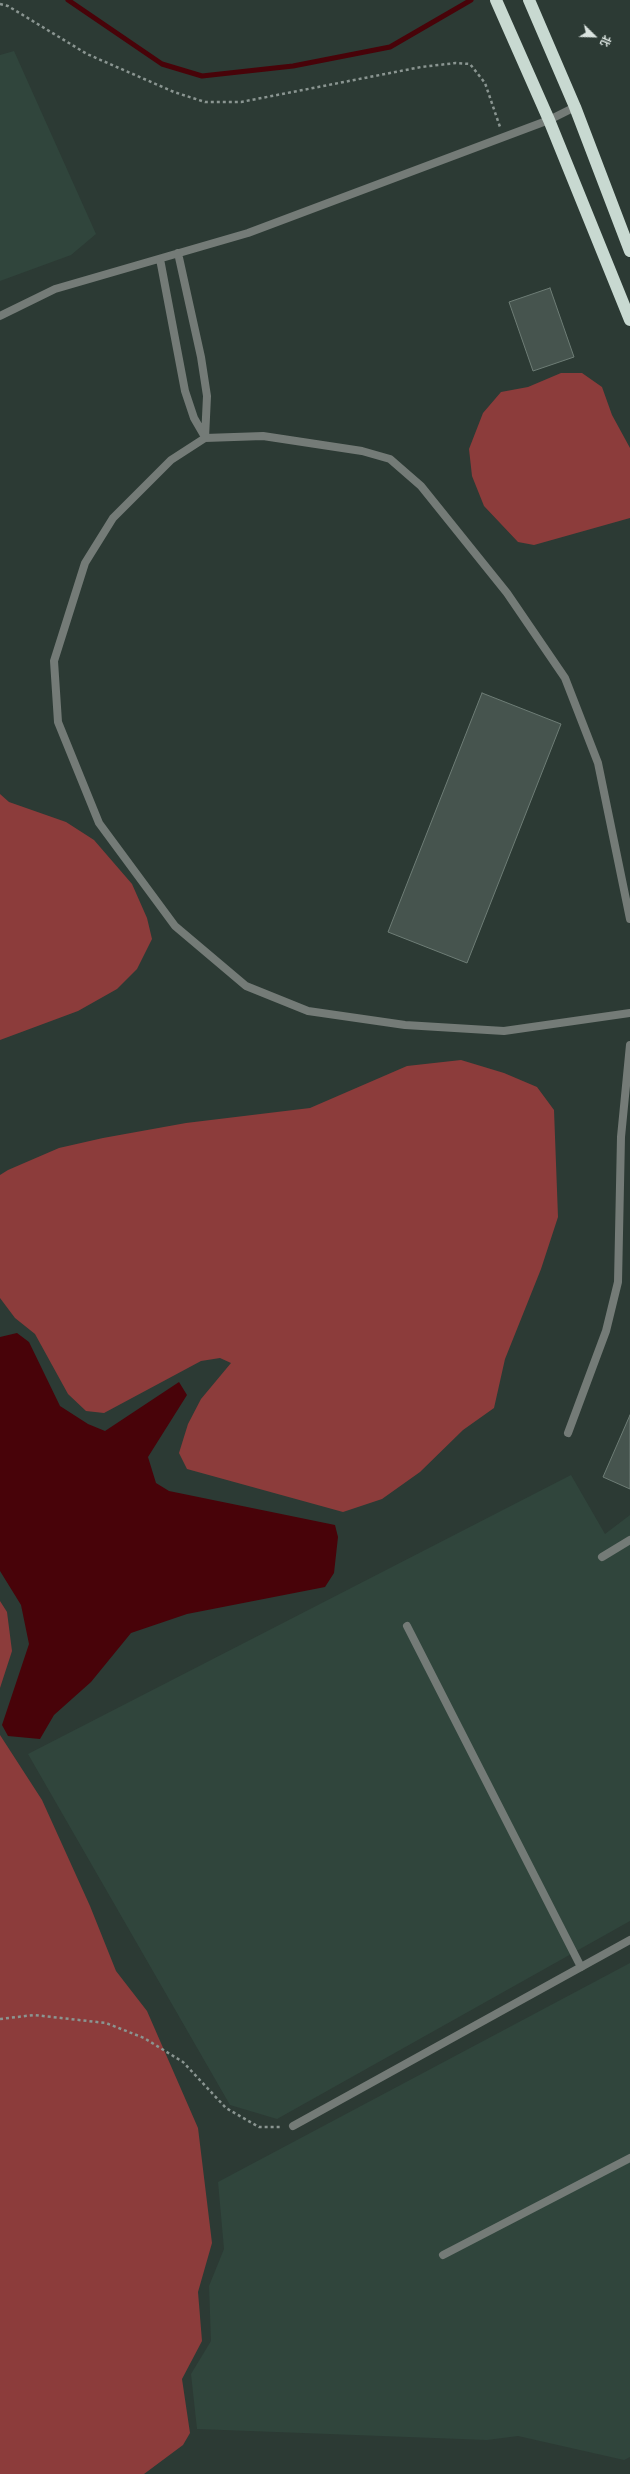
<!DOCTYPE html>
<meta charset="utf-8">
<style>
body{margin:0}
#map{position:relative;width:630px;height:2474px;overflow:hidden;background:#2c3a34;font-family:Raleway,"Noto Sans SC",sans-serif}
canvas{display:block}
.north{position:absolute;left:574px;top:16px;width:40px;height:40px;-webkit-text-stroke:3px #2c3a34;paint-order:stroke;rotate:113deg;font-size:11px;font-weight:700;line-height:16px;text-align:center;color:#dae3df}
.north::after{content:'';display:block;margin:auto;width:14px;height:18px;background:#dae3df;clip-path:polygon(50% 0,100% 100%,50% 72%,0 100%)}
</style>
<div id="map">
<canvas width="630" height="2474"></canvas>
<div class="north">北</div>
</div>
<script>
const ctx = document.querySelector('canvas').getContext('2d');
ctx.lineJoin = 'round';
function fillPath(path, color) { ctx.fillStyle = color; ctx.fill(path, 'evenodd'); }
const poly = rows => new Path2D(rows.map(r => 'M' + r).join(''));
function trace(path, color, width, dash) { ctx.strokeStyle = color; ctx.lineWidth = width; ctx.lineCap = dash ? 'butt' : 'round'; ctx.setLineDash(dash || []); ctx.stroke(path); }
fillPath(poly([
 [14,51,96,234,71,255,0,281,0,55],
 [571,1475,605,1534,630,1515,630,1921,277,2119,230,2105,28,1754],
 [630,1963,630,2457,624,2460,518,2436,487,2440,197,2429,191,2374,211,2341,209,2286,224,2249,218,2182]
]), '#30453c');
fillPath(poly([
 [561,373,582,373,602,387,612,415,630,448,630,518,534,545,518,542,484,506,472,476,469,449,483,413,501,392,528,387],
 [0,794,9,802,66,822,94,840,132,884,147,918,152,939,137,969,117,989,78,1011,0,1040],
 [461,1060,504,1073,537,1087,554,1110,558,1217,541,1269,505,1359,494,1408,463,1430,420,1472,382,1499,343,1512,187,1469,179,1453,188,1424,201,1399,231,1363,220,1358,201,1361,104,1413,86,1411,68,1394,35,1334,15,1318,0,1298,0,1175,8,1170,59,1148,103,1138,186,1123,310,1108,407,1066],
 [0,1601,7,1612,12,1651,0,1688],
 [0,1735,42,1800,90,1906,116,1971,147,2011,198,2128,212,2243,198,2292,202,2341,182,2379,190,2433,183,2445,144,2474,0,2474]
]), '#8c3c3b');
fillPath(poly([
 [17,1333,29,1342,60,1406,88,1424,105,1431,179,1382,187,1395,148,1457,156,1483,169,1491,335,1525,338,1537,334,1573,325,1587,187,1614,131,1633,91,1682,54,1715,40,1739,8,1736,2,1725,29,1644,21,1605,0,1571,0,1337]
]), '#480309');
trace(poly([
 [68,0,162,64,202,76,293,66,390,47,471,0]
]), '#480309', 5);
const building = poly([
 [550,288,574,357,533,371,509,302,550,288],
 [482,693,561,724,467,963,388,932,482,693],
 [630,1415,630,1489,603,1477,630,1415]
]);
fillPath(building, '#46544e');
trace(building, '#6e7d76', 1);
trace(poly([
 [0,4,8,6,87,54,174,92,205,102,241,102,421,67,456,63,470,64,485,83,500,127],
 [0,2019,34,2015,106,2023,144,2038,183,2062,226,2108,259,2127,282,2127]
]), '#8a9591', 2.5, [3, 3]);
trace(poly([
 [602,1557,630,1540],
 [407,1626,581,1967],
 [443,2255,630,2158]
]), '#747b77', 8);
trace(poly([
 [178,253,201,357,207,396,205,438],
 [160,259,185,391,194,418,205,437],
 [0,316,55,289,248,233,549,120,575,107],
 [630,919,598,763,565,678,507,593,421,486,390,459,362,451,263,436,205,438,171,460,113,518,85,563,54,661,58,722,99,823,175,926,246,986,308,1011,405,1025,504,1031,630,1013],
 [568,1433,606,1331,618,1282,621,1137,630,1045],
 [293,2126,630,1940]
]), '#747b77', 8);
trace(poly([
 [496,0,549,120,630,320],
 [529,0,575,107,630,251]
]), '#c8d9d1', 12);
</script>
